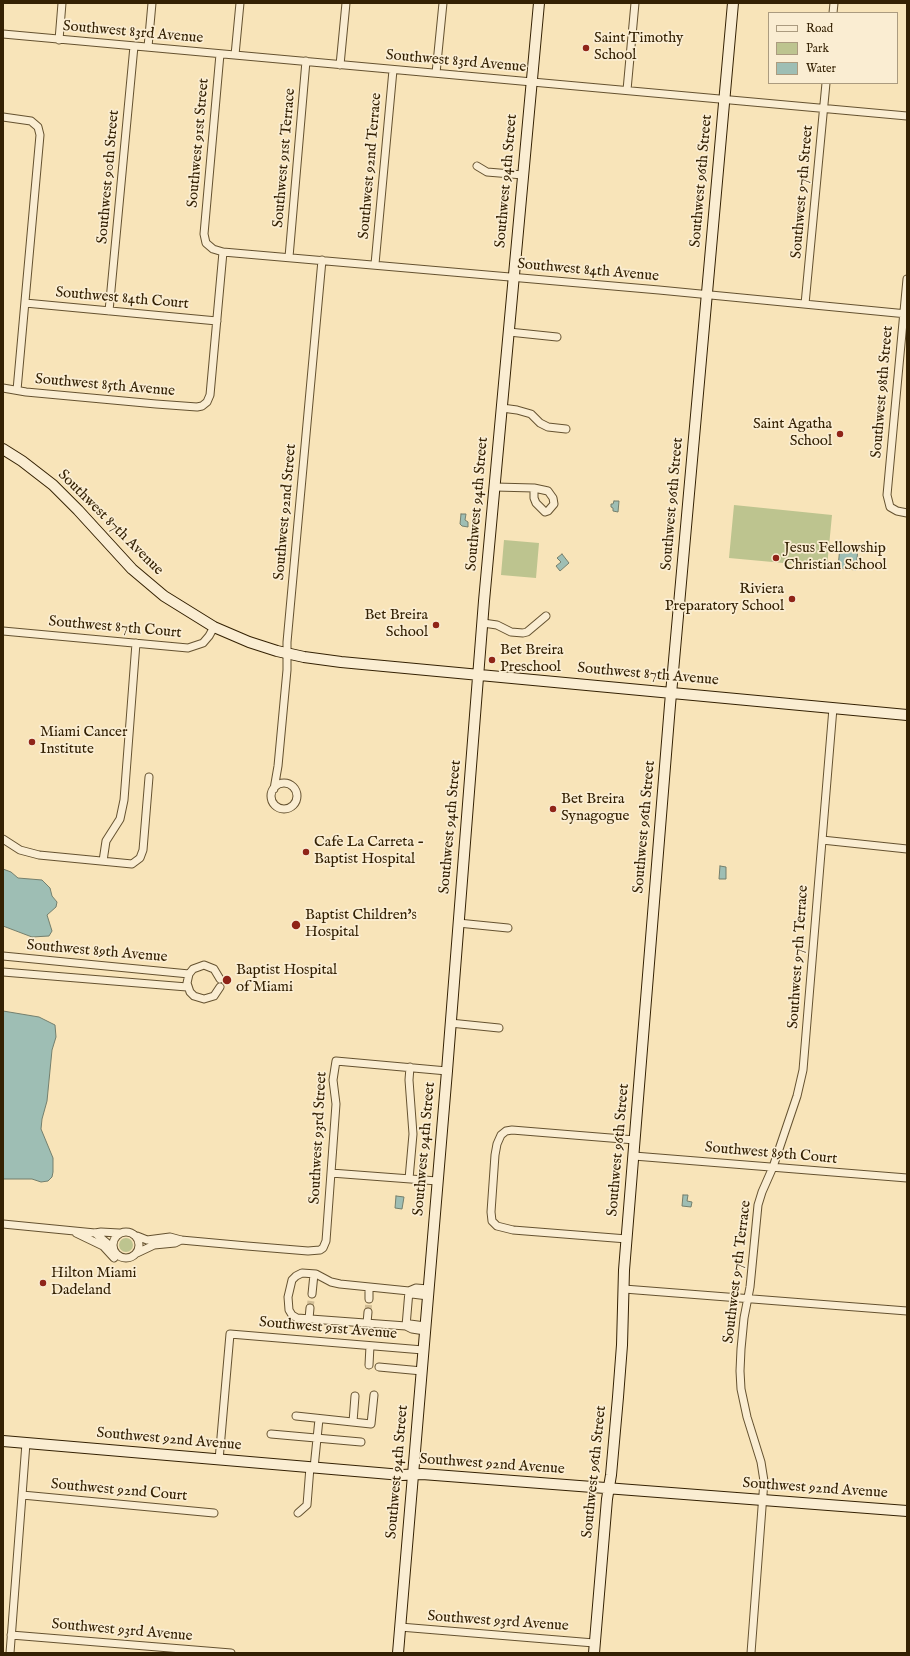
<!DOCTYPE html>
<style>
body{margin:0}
#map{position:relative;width:910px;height:1656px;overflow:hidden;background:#f8e4b9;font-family:"IM FELL English",serif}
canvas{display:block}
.frame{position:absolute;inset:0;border:4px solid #342103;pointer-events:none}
.legend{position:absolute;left:768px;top:12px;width:130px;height:72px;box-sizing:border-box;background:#faedd2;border:1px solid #ab9b7f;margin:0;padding:5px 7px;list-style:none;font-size:12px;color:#342103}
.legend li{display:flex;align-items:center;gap:8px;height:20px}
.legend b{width:20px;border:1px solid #ab9b7f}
</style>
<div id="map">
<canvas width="910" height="1656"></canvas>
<div class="frame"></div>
<ul class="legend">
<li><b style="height:5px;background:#faedd2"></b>Road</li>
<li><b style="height:11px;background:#bdc48f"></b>Park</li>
<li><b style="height:11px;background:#9ebeb4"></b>Water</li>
</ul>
</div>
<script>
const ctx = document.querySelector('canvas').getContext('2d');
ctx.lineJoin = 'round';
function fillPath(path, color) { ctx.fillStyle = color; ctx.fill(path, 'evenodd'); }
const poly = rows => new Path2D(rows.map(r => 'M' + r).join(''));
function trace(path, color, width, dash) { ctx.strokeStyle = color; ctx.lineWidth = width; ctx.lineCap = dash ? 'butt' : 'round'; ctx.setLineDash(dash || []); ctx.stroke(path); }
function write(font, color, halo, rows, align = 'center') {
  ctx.font = font + ' "IM FELL English",serif'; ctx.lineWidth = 3.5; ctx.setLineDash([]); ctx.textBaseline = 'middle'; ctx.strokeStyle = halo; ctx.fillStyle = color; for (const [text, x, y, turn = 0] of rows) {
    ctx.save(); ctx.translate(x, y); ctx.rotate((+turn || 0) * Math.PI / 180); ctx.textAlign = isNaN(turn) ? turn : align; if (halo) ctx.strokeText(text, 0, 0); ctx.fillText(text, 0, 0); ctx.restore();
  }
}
fillPath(poly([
 [734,505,832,515,827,567,729,558],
 [504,540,539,543,536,578,501,575],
 '119 1245a7 7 0 1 1 14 0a7 7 0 1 1-14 0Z'
]), '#bdc48f');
const water = poly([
 [614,501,619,501,618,512,613,511,613,508,611,507,611,504,613,504,614,501],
 [461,514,466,514,465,520,468,522,468,527,462,526,460,524,461,514],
 [840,546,858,548,856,570,838,568,840,546],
 [562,554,569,563,560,571,556,566,561,562,557,558,562,554],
 [720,866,726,867,726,879,719,879,720,866],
 [3,869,11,872,18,878,42,880,50,888,52,896,57,902,56,907,47,915,52,931,49,936,32,937,3,926,3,869],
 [3,1011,39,1017,55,1025,56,1037,52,1050,47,1101,42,1119,41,1129,53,1158,53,1172,52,1177,48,1181,41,1182,32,1179,3,1179,3,1011],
 [683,1195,688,1195,687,1201,692,1202,691,1207,682,1206,683,1195],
 [396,1196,404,1197,402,1209,395,1208,396,1196]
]);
fillPath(water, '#9ebeb4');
trace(water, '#747f6d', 1);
trace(poly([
 [310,1308,312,1294],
 [368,1312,369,1299]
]), '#d1bd95', 7, [7, 3.5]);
const street = poly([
 [833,13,834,3],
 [3,34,907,116],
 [59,40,62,3],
 [148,47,152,3],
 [220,54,204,234,206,243,213,249,223,252,659,290,907,314],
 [235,55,240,3],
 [340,65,346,3],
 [436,73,443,3],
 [627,90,635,3],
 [3,117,31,121,38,127,40,135,17,390],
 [477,166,487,172,523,175],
 [289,257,306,61],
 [375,264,393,70],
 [907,279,887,495,890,507,897,511,907,513],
 [25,303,217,321],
 [805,304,826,83],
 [109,311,134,46],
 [509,332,557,337],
 [3,388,26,392,156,404,197,407,202,406,207,402,210,395,223,252],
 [502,408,517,410,531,414,540,423,548,427,566,429],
 [495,487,534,488,548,491,553,498,554,504,548,511,545,512,536,503,534,498,534,488],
 [483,623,497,625,511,632,523,633,527,632,546,616],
 [3,631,188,648,203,643,209,636,214,627],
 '271 796a13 13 0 1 1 26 0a13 13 0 1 1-26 0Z',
 [274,789,278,766,287,670,287,642,322,260],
 [3,839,20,850,39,855,132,864,140,858,143,850,149,777],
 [822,840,907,849],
 [103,861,106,841,120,819,124,800,136,643],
 [458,923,508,928],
 [3,956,189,974],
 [3,972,187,987],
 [220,987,214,996,204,999,194,996,190,992,187,983,189,974,193,969,204,965,214,969,220,979],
 [450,1023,499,1028],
 [634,1156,907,1178],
 [331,1173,437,1181],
 [409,1179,413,1134,409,1080,410,1067],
 [3,1224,95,1233,101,1232,119,1233],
 '113 1245a13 13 0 1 1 26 0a13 13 0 1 1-26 0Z',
 [76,1233,103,1246,114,1258],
 [95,1233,113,1248],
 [137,1236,147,1240,170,1237,181,1240,247,1246,308,1251,320,1250,323,1248,326,1241,336,1104,333,1080,336,1061,447,1071],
 [627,1239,513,1230,497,1226,492,1221,491,1212,495,1155,497,1144,501,1135,506,1131,512,1130,635,1140],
 [137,1253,154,1245,175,1243,181,1240],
 [624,1289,907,1311],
 [409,1291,412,1294,428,1296],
 [312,1294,314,1274],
 [369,1299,369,1287],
 [309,1319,310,1308],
 [367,1323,368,1312],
 [406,1326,409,1291],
 [406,1326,410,1324,425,1326],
 [425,1331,412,1329,406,1326,297,1318,292,1315,289,1310,288,1297,292,1280,296,1276,302,1273,316,1274,331,1282,340,1284,409,1291,416,1288,428,1289],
 [369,1365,370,1346],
 [379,1367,422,1371],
 [296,1416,371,1424,374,1395],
 [353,1422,355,1396],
 [271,1434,361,1442],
 [219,1460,230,1334,423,1350],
 [314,1468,319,1419],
 [22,1495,214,1513],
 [298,1513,307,1505,310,1467],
 [400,1627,594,1643],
 [11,1635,231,1653],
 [10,1653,26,1443],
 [751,1653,764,1481,761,1462,747,1417,741,1389,740,1371,741,1349,744,1318,750,1287,758,1205,762,1192,773,1167,797,1096,803,1070,833,708]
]);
const secondary = poly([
 [3,449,22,461,53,485,78,510,132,569,164,596,214,627,249,642,277,651,304,657,341,662,907,715],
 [3,1441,402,1475,422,1474,907,1511],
 [398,1653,447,1071,484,601,539,3],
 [594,1653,607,1499,611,1475,618,1397,622,1345,624,1270,670,705,733,3]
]);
trace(street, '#655230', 9);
trace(secondary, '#342103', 12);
trace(street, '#faedd2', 7);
trace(secondary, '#faedd2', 10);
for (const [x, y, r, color] of [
 [586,48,4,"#8f2418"],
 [840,434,4,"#8f2418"],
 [776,558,4,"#8f2418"],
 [792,599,4,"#8f2418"],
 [436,625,4,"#8f2418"],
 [492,660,4,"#8f2418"],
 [32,742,4,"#8f2418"],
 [553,809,4,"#8f2418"],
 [306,852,4,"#8f2418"],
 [296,925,5,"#8f2418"],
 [227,980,5,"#8f2418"],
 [43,1283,4,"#8f2418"]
]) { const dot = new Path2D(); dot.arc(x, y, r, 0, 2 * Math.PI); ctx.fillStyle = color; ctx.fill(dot); trace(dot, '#faedd2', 1.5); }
write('15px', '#342103', '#faedd2', [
 ["Southwest 83rd Avenue",133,33,5],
 ["Southwest 83rd Avenue",456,62,5],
 ["Southwest 91st Street",199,143,-85],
 ["Southwest 91st Terrace",285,158,-85],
 ["Southwest 92nd Terrace",371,166,-85],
 ["Southwest 90th Street",109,177,-85],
 ["Southwest 94th Street",507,181,-85],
 ["Southwest 96th Street",702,181,-85],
 ["Southwest 97th Street",803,192,-85],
 ["Southwest 84th Avenue",588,271,5],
 ["Southwest 84th Court",122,299,5],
 ["Southwest 85th Avenue",105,386,5],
 ["Southwest 98th Street",883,392,-85],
 ["Southwest 94th Street",478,504,-85],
 ["Southwest 96th Street",673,504,-85],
 ["Southwest 92nd Street",286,512,-85],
 ["Southwest 87th Avenue",110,523,45],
 ["Southwest 87th Court",115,628,5],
 ["Southwest 87th Avenue",648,675,5],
 ["Southwest 94th Street",451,827,-85],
 ["Southwest 96th Street",645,827,-85],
 ["Southwest 89th Avenue",97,952,5],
 ["Southwest 97th Terrace",799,957,-86],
 ["Southwest 93rd Street",319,1138,-87],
 ["Southwest 94th Street",425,1149,-85],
 ["Southwest 96th Street",619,1150,-85],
 ["Southwest 89th Court",771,1154,5],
 ["Southwest 97th Terrace",738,1272,-83],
 ["Southwest 91st Avenue",328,1329,5],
 ["Southwest 92nd Avenue",169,1440,5],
 ["Southwest 92nd Avenue",492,1465,4],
 ["Southwest 94th Street",398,1472,-85],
 ["Southwest 96th Street",595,1472,-84],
 ["Southwest 92nd Avenue",815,1489,4],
 ["Southwest 92nd Court",119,1491,5],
 ["Southwest 93rd Avenue",498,1622,4],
 ["Southwest 93rd Avenue",122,1631,5]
]);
write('15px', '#342103', '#faedd2', [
 ["Saint Timothy",594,39],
 ["School",594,56],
 ["Saint Agatha",832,425,"right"],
 ["School",832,442,"right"],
 ["Jesus Fellowship",784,549],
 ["Christian School",784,566],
 ["Riviera",784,590,"right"],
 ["Preparatory School",784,607,"right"],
 ["Bet Breira",428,616,"right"],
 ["School",428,633,"right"],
 ["Bet Breira",500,651],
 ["Preschool",500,668],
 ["Miami Cancer",40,733],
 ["Institute",40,750],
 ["Bet Breira",561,800],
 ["Synagogue",561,817],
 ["Cafe La Carreta -",314,843],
 ["Baptist Hospital",314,860],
 ["Baptist Children's",305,916],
 ["Hospital",305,933],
 ["Baptist Hospital",236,971],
 ["of Miami",236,988],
 ["Hilton Miami",51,1274],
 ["Dadeland",51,1291]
], 'left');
</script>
